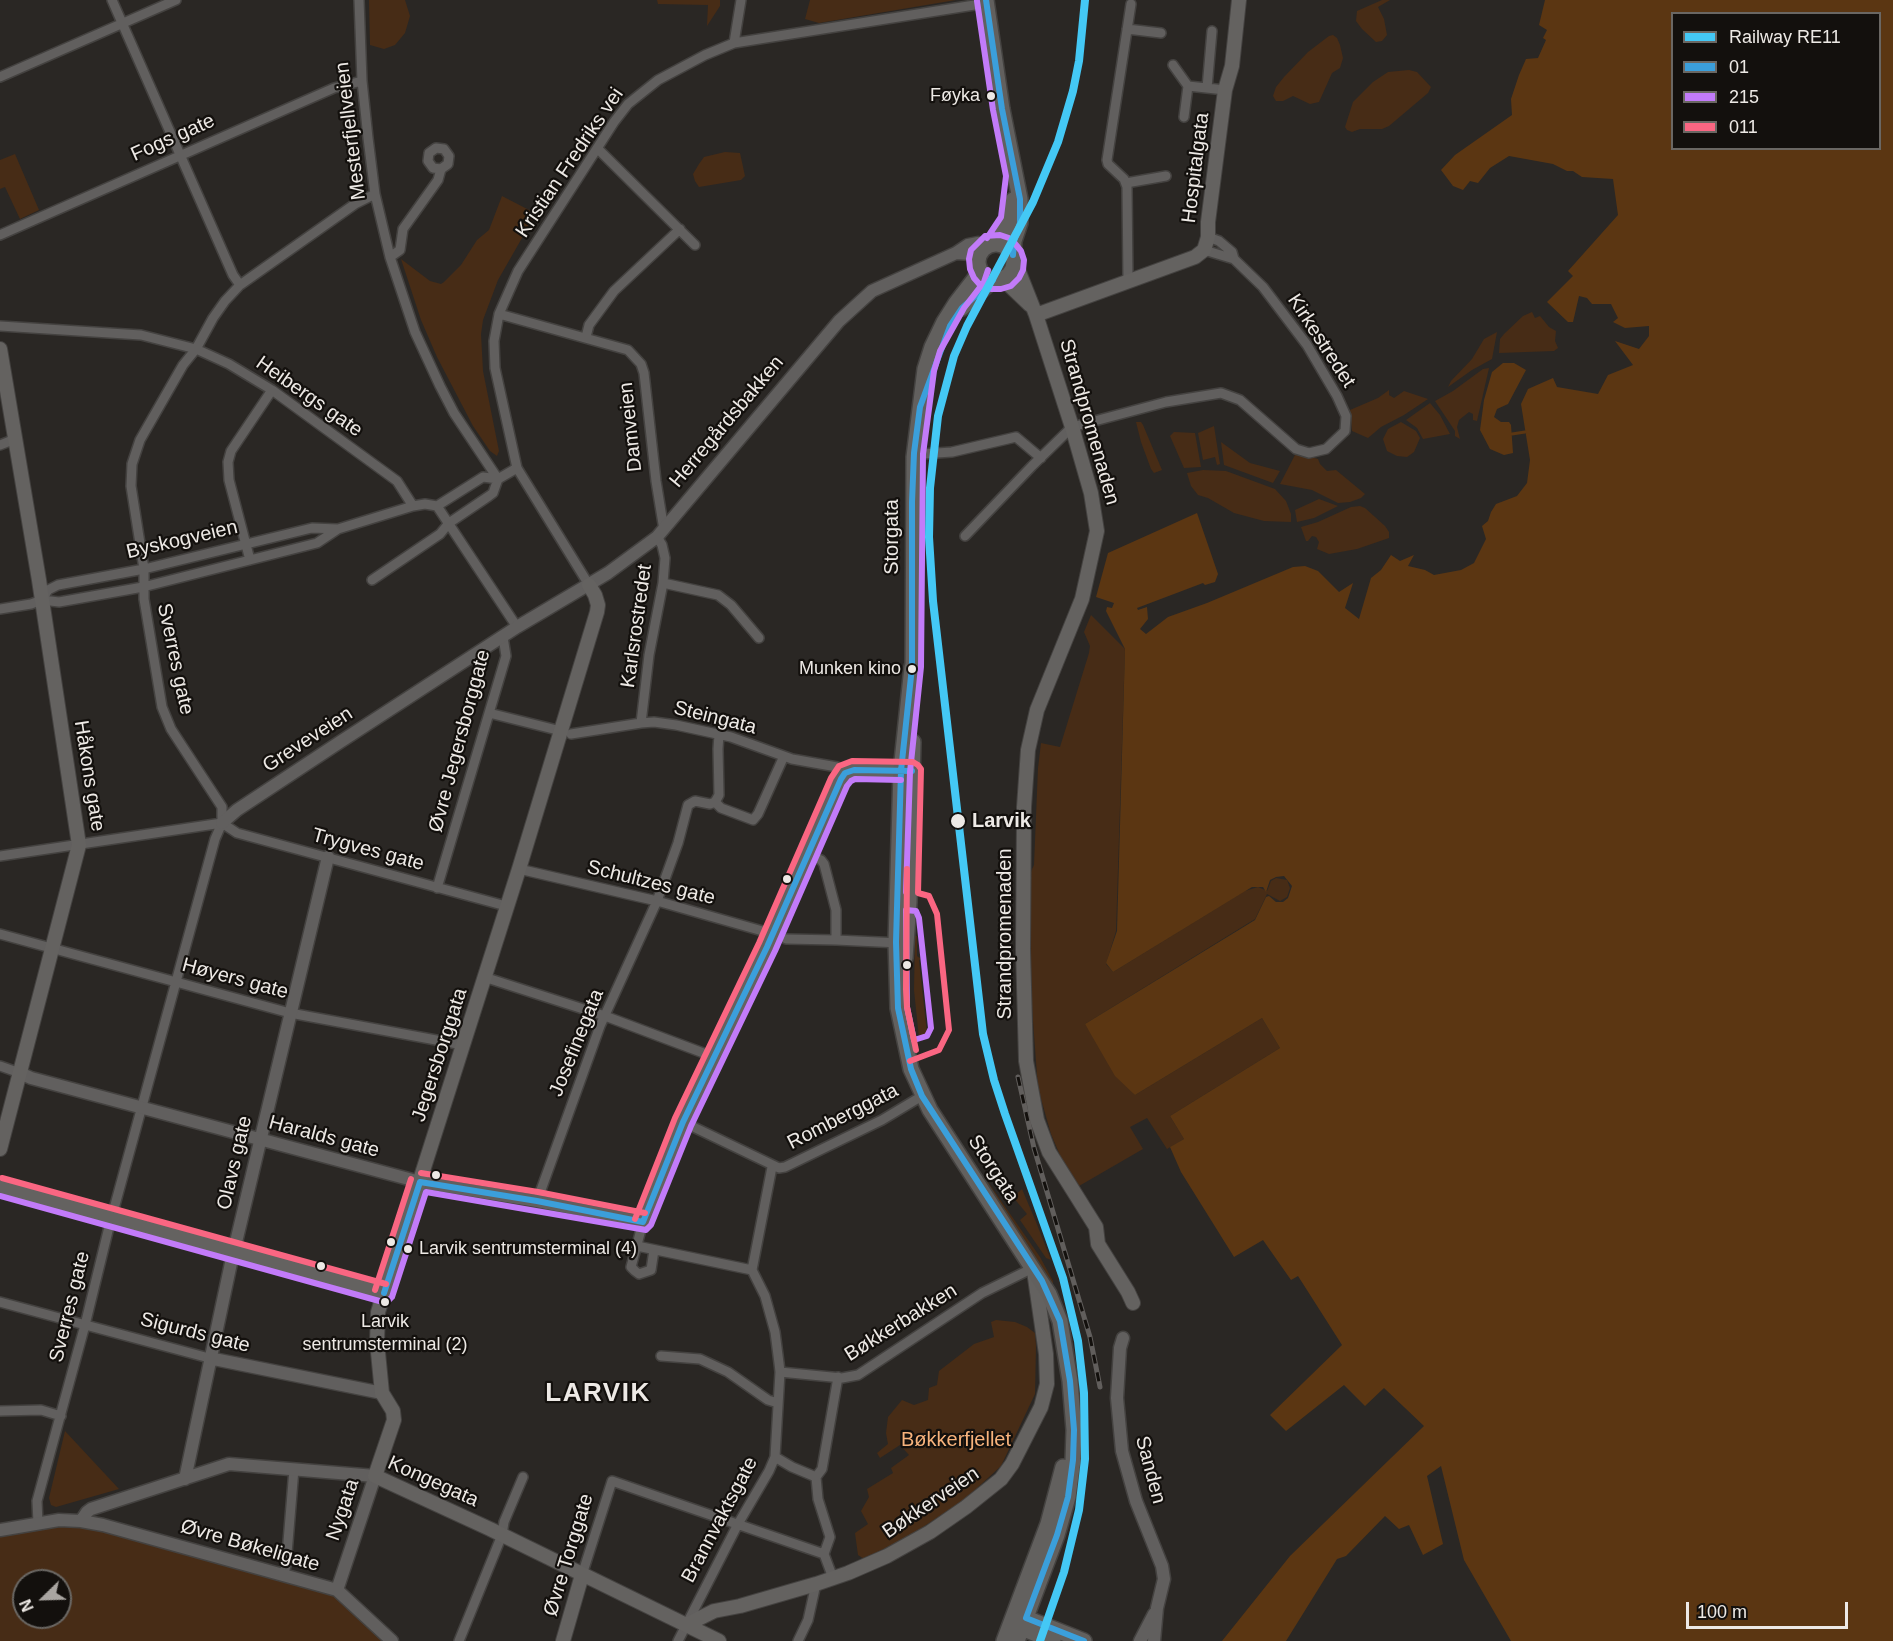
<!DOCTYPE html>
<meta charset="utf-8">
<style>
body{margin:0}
#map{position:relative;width:1893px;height:1641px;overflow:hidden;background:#2a2724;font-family:Helvetica,sans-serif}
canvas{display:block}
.legend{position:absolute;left:1671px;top:12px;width:210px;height:138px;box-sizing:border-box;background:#13100d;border:2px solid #6a6763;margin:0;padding:8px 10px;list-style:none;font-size:18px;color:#ede9e5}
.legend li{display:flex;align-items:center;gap:12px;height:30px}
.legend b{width:30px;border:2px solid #6a6763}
.north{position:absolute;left:12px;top:1569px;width:60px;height:60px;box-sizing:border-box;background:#13100d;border:2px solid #6a6763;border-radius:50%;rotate:247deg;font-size:16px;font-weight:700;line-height:24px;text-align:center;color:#ede9e5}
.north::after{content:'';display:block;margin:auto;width:21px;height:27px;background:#a9a5a1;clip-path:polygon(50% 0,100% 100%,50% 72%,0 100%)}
.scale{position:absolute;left:1686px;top:1602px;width:162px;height:27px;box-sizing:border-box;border:3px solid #ede9e5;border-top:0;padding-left:8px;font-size:18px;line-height:21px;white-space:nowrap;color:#ede9e5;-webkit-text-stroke:4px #13100d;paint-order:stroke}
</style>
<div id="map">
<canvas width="1893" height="1641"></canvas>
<ul class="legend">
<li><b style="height:8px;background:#44c8f5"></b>Railway RE11</li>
<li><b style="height:8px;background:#3b9fdb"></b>01</li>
<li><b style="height:8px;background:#c27bf9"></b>215</li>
<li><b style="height:8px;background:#fa6682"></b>011</li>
</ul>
<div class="north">N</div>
<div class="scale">100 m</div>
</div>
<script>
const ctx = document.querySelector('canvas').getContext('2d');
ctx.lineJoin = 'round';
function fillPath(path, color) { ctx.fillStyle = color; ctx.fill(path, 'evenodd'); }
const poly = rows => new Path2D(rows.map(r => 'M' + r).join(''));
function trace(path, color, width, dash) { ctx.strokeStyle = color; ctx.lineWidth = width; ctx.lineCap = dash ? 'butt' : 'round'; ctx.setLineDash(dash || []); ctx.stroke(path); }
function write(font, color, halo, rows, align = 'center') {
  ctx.font = font + ' Helvetica,sans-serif'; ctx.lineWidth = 4.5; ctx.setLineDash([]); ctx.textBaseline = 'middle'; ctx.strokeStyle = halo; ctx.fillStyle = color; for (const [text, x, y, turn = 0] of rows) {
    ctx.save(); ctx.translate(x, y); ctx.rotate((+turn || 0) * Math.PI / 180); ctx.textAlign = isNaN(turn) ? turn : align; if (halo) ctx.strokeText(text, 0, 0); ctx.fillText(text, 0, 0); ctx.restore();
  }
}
fillPath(poly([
 [369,0,405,0,410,16,405,33,395,45,384,49,370,45],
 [657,0,720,0,720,6,707,26,708,5,658,4],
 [810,0,956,0,819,23,805,19],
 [1382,0,1390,0,1378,7,1384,19,1387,35,1382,41,1376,42,1362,29,1356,21,1357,11],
 [1333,35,1337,38,1340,45,1343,58,1340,68,1332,73,1319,102,1310,104,1293,96,1283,101,1276,101,1273,96,1276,87,1284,77,1308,52,1329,36],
 [1409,70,1417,72,1431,87,1428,93,1389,126,1382,129,1360,129,1352,132,1347,130,1345,127,1353,102,1373,82,1388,72],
 [725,152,740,153,745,176,741,180,699,187,695,181,693,174,699,164,704,157],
 [15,154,39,210,20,219,5,187,0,189,0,160],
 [502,196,531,211,534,217,498,280,483,320,481,334,483,371,499,451,497,456,490,451,473,426,437,357,421,320,401,259,430,281,441,284,444,282,461,265,477,240,489,230],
 [1532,312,1535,318,1540,316,1549,327,1556,331,1555,341,1558,348,1554,351,1499,353,1500,339,1504,334,1523,316],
 [1497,332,1492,359,1472,370,1448,387,1451,381,1472,359,1484,339],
 [1489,368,1477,421,1473,420,1473,414,1469,412,1459,420,1457,427,1460,439,1455,436,1455,431,1435,401,1453,391,1483,369],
 [1389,390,1389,395,1394,398,1404,391,1428,399,1404,415,1381,427,1368,438,1352,431,1350,410,1378,398],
 [1430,403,1440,415,1450,434,1423,439,1417,428,1406,420],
 [1136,422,1141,422,1143,425,1162,470,1154,473,1151,469,1141,442],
 [1401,422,1416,431,1420,438,1414,452,1407,457,1397,456,1387,451,1383,439,1388,429],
 [1214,426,1220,464,1217,465,1215,457,1203,460,1198,433],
 [1174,432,1195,433,1201,467,1184,468,1170,436],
 [1221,442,1250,463,1280,471,1273,483,1224,465],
 [1296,453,1318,459,1320,464,1327,471,1336,470,1365,494,1361,498,1350,502,1338,503,1312,490,1280,484],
 [1203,470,1226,471,1275,489,1286,501,1291,514,1291,522,1264,521,1234,513,1208,498,1198,495,1191,486,1187,473],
 [1319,499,1338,506,1314,518,1297,522,1295,510],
 [1360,506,1365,508,1385,526,1389,532,1389,538,1357,549,1329,554,1317,549,1319,542,1316,537,1312,536,1308,541,1306,541,1301,527,1318,522,1351,507],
 [1091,615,1125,649,1116,931,1106,964,1113,972,1245,891,1258,887,1267,891,1271,881,1276,878,1287,880,1290,888,1287,897,1280,901,1267,894,1255,919,1085,1024,1135,1095,1262,1018,1280,1048,1170,1116,1184,1139,1167,1149,1147,1118,1130,1127,1143,1149,1079,1186,1077,1185,1062,1160,1051,1134,1038,1088,1030,981,1027,880,1034,865,1038,768,1041,743,1060,747,1089,653,1090,646,1084,632],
 [915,936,917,936,917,956,921,959,919,960,927,1033,919,1038,914,990],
 [988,1182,1040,1257,1053,1281,1053,1285,985,1184],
 [1022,1189,1036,1222,1051,1260,1046,1258,1020,1220,1027,1214,1013,1197],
 [996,1320,1015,1322,1027,1327,1035,1333,1036,1346,1035,1394,1001,1466,963,1501,909,1536,864,1559,858,1555,855,1533,868,1524,861,1511,869,1497,867,1489,893,1473,891,1468,909,1455,900,1445,880,1458,877,1453,888,1444,886,1433,888,1417,902,1400,914,1405,928,1400,929,1388,937,1385,939,1371,974,1344,994,1337,991,1322],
 [65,1431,119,1489,56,1507,51,1505,49,1498],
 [81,1521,337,1590,392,1641,0,1641,0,1530],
 [24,1581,60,1581,60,1617,24,1617]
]), '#472c16');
fillPath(poly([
 [1545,0,1893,0,1893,1641,1511,1641,1464,1560,1441,1466,1427,1476,1443,1544,1423,1555,1409,1525,1399,1529,1385,1516,1346,1556,1337,1559,1286,1641,1222,1641,1290,1556,1424,1426,1384,1388,1365,1406,1344,1385,1286,1431,1270,1415,1342,1345,1298,1276,1291,1280,1263,1240,1234,1257,1181,1172,1170,1147,1184,1139,1170,1116,1280,1048,1262,1018,1135,1095,1115,1076,1085,1024,1255,920,1266,897,1269,896,1276,902,1283,902,1288,898,1292,886,1284,876,1276,877,1270,880,1266,892,1263,887,1252,887,1113,972,1106,963,1117,931,1125,649,1106,611,1107,607,1112,608,1114,603,1096,597,1108,553,1197,513,1218,574,1215,582,1205,585,1203,583,1137,608,1138,610,1147,607,1148,619,1140,629,1146,634,1168,617,1207,603,1293,567,1305,566,1318,571,1339,592,1353,583,1345,608,1359,619,1371,578,1381,570,1391,555,1400,561,1414,555,1408,566,1425,570,1434,575,1461,570,1474,563,1486,539,1482,526,1488,521,1491,512,1496,504,1517,496,1527,483,1530,460,1521,404,1528,389,1553,378,1557,387,1598,394,1608,375,1633,365,1615,341,1639,349,1649,336,1649,326,1625,328,1613,322,1618,318,1611,304,1592,304,1587,298,1579,296,1573,322,1568,322,1547,302,1573,276,1568,271,1618,215,1613,179,1582,177,1573,171,1567,171,1553,164,1509,156,1490,168,1478,183,1470,181,1463,190,1453,186,1441,170,1455,155,1512,115,1511,99,1519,75,1526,59,1538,58,1546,40,1543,38,1547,30,1539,25],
 [1672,14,1880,14,1880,148,1672,148],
 [1503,363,1514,363,1526,370,1508,404,1497,409,1494,417,1501,422,1509,422,1511,425,1513,453,1504,455,1490,449,1480,430,1484,400,1492,372]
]), '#5b3612');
trace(poly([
 [1512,434,1525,432]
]), '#5b3612', 3);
const minor = poly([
 [112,0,233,275,240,285],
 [359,0,362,81,368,138,375,194,390,257,415,332,440,386,454,413,498,479],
 [1127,29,1161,33],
 [734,43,741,0],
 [1173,65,1188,86],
 [0,77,176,0],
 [1207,88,1212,31],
 [1184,117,1188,86,1225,90],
 [598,149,695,245],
 [1126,183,1166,176],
 [0,235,334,88,362,81],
 [1204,250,1234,259],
 [390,257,400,250,403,229,438,180,441,169,433,168,428,161,429,153,436,148,444,149,449,156,448,164,441,169],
 [1128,280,1127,187,1124,179,1108,164,1107,160,1131,4],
 [499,314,628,350,641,364,644,373,656,481,664,530],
 [0,326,141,335,196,349,229,364,272,390,397,481,413,506,425,504,437,506,517,627],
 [586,337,589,325,614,291,680,229],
 [0,445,15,439],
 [922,454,952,452,1016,437,1041,458],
 [437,506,483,477,498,479],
 [965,536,1032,466,1072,427,1166,402,1221,393,1240,400,1296,449,1309,453,1326,449,1345,431,1346,416,1337,396,1307,345,1263,287,1234,259,1232,252,1219,241,1208,237],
 [250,560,229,480,228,462,231,451,272,390],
 [372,580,440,534,449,523,489,496,493,493,498,479,517,468],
 [663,583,718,595,731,605,759,638],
 [589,585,517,468,495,368,494,341,499,314,518,271,614,122,628,104,658,80,705,55,734,43,987,3],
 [42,600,48,590,58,585,144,569,312,528,338,529,413,506],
 [0,609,31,604,42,600,59,602,143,587,317,543,338,529],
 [489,713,561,731],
 [641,723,649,655,663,583,665,558,662,545,657,537],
 [571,734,641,723,654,722,676,725,731,737,792,759,837,767,845,773],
 [715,802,721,808,753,820,758,814,784,756],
 [808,854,821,860,824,864,836,910,836,940,900,943],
 [0,856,222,823,237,833,506,906],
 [519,869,657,901,773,934],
 [437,888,506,656,503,637],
 [0,934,290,1013,463,1045],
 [786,939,836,940],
 [484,977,605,1016,714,1057],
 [0,1066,20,1073],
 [683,1122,779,1168,785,1167,882,1120,922,1096],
 [537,1201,600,1026,657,901,678,843,688,805,695,801,710,804,715,802,719,795,718,749,719,734],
 [643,1222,631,1267,635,1271,639,1274,651,1270,654,1250],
 [637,1246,752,1270],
 [0,1302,209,1358],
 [661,1356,700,1359,728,1372,768,1400,778,1403],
 [780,1372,842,1378,858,1375,982,1293,1033,1268],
 [0,1411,41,1410,61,1416],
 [775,1457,792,1467,816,1477],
 [816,1477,818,1499,830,1537,824,1554,833,1578],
 [816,1477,822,1469,838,1377],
 [38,1523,37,1501,85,1325,109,1227,215,839,222,823,222,807,171,729,162,707,144,599,144,569,131,486,132,464,140,440,183,365,196,349,213,318,225,301,240,285,355,204,375,194],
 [582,1575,612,1481,824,1554],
 [283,1576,286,1566,294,1469],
 [459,1641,502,1535,504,1522,523,1477],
 [678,1641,738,1524,769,1471,775,1457,780,1372,779,1363,775,1332,765,1296,752,1270,772,1167],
 [798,1641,808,1620,816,1584]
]);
const tertiary = poly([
 [956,253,972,254,978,260],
 [222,823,237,810,340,742,517,627,608,573,657,537,839,321,872,291,956,253,968,245,978,243,988,245],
 [20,1073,31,1078,420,1182,537,1201,643,1222],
 [1123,1338,1120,1348,1117,1398,1122,1451,1136,1501,1162,1566,1164,1579,1157,1608,1154,1641],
 [209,1358,382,1393],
 [185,1479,231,1263,328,857],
 [81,1521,87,1512,91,1509,229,1464,375,1476,337,1590],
 [0,1530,59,1520,81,1521,103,1525,337,1590,392,1641],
 [1140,1641,1154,1614]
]);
const secondary = poly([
 [1015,262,1036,315,1072,427,1091,493,1097,531,1082,599,1037,710,1028,750,1024,807,1023,950,1026,1061,1037,1120,1049,1152,1096,1227,1098,1244,1128,1292,1133,1303],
 [999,280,1008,284,1030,305],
 [1036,315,1195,257,1204,250,1208,237,1208,222,1225,90,1232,66,1239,0],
 [0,349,39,580,79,845,0,1149],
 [589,585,595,595,598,605,597,612,519,869,378,1312,377,1342,382,1393,393,1411,394,1420,375,1476,490,1529,719,1641],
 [0,1187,384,1293],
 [643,1222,683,1122,767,947,841,779,845,773,854,770,910,771],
 [686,1625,714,1611,740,1606,816,1584,848,1573,887,1556,930,1532,966,1507,1001,1479,1012,1464,1041,1407,1047,1384,1046,1354,1034,1271],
 [563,1641,582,1575]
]);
const primary = poly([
 [986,0,1002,109,1020,199,1020,223,1014,241,1013,255],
 [994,243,1010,220,1013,200],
 '978 262a18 18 0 1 1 36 0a18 18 0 1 1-36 0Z',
 [962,308,993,280],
 [912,667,901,771,896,942,898,1008,911,1069,930,1110,1049,1294,1060,1321,1070,1381,1074,1430,1073,1460,1068,1497,1057,1535,1017,1641],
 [913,676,914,457,925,369,932,347,944,322,956,303,976,277,979,267],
 [905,958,909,902,913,742],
 [1017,1618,1026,1618,1084,1641],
 [1016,1622,1022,1628,1053,1641],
 [1004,1641,1048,1524,1063,1467]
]);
trace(minor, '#444240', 12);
trace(tertiary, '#444240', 15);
trace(secondary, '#444240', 16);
trace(primary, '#444240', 18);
trace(minor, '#615f5e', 9);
trace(tertiary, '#615f5e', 12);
trace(secondary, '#646260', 14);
trace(primary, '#62605e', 15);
const rail = poly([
 [1018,1077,1034,1148,1090,1337,1100,1387]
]);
trace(rail, '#615e5c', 5);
trace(rail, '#13100d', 3, [9]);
trace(poly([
 [986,0,1002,109,1020,199,1020,223,1014,241,1013,255],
 [993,280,962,308,950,326,920,407,914,453,912,502,912,667,901,771,896,942,898,1008,911,1069,922,1096,1042,1281,1060,1321,1070,1381,1074,1430,1073,1460,1068,1497,1057,1535,1026,1618,1084,1641],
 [420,1182,537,1201,643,1222],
 [643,1222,683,1122,767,947,841,779,845,773,854,770,912,771],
 [384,1293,420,1182]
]), '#3b9fdb', 6);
trace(poly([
 [977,1,993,110,1006,176,1001,217,987,238],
 [1009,238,1000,235,985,236,971,250,969,259,970,269,974,278,981,286,991,289,1001,289,1011,286,1019,278,1023,270,1024,260,1021,251,1012,240],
 [906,892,910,772,921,667,923,454,934,371,940,351,964,308,984,282,988,270],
 [906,910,916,911,919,918,931,1028,927,1036,914,1040,907,1007,906,910],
 [0,1196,383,1302,388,1301,392,1297,426,1192,646,1230,651,1225,691,1126,775,951,847,786,851,781,855,779,901,780]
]), '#c27bf9', 6);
trace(poly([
 [907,869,906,989,907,1007,916,1050],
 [421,1173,538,1192,645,1213],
 [2,1178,386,1284],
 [635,1219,675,1118,759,943,831,778,839,766,852,761,913,762,918,765,921,769,918,893,929,896,937,914,949,1030,939,1050,910,1061],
 [375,1290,411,1179]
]), '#fa6682', 6);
trace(poly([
 [1040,1641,1064,1572,1079,1510,1085,1459,1084,1393,1078,1341,1063,1278,1005,1114,994,1080,983,1034,933,601,929,537,930,488,938,416,954,356,967,326,1033,202,1058,142,1073,91,1079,61,1085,0]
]), '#44c8f5', 8);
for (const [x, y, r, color] of [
 [991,96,5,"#ede9e5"],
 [912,669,5,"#ede9e5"],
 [958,821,8,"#ede9e5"],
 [787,879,5,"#ede9e5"],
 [907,965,5,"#ede9e5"],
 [436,1175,5,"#ede9e5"],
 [391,1242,5,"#ede9e5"],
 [408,1249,5,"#ede9e5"],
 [321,1266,5,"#ede9e5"],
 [385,1302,5,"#ede9e5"]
]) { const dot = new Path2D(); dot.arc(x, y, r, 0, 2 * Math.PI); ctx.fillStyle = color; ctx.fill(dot); trace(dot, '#13100d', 2); }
write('18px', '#ede9e5', '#13100d', [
 ["Føyka",980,96],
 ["Munken kino",901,669],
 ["Larvik sentrumsterminal (4)",419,1249,"left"],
 ["Larvik",385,1322,"center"],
 ["sentrumsterminal (2)",385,1345,"center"]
], 'right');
write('20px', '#ede9e5', '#13100d', [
 ["Mesterfjellveien",351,131,-97],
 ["Fogs gate",173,138,-24],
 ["Kristian Fredriks vei",570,163,-56],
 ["Hospitalgata",1196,168,-83],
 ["Kirkestredet",1321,341,57],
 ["Heibergs gate",309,397,35],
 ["Herregårdsbakken",727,422,-50],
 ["Strandpromenaden",1089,422,74],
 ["Damveien",631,427,-96],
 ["Storgata",892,537,-90],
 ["Byskogveien",182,540,-13],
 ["Karlsrostredet",637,626,-82],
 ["Sverres gate",175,659,78],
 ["Steingata",715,718,14],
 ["Greveveien",308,740,-33],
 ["Øvre Jegersborggate",460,741,-75],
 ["Håkons gate",89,776,81],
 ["Trygves gate",368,850,15],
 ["Schultzes gate",651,883,14],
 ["Strandpromenaden",1005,934,-90],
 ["Høyers gate",235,979,15],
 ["Josefinegata",577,1043,-68],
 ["Jegersborggata",440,1055,-72],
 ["Romberggata",843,1117,-27],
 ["Haralds gate",324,1137,15],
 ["Olavs gate",235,1163,-77],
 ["Storgata",993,1169,57],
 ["Sverres gate",70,1307,-76],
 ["Bøkkerbakken",901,1323,-32],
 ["Sigurds gate",195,1333,14],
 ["Sanden",1150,1470,75],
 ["Kongegata",433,1482,24],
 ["Bøkkerveien",931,1503,-34],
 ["Nygata",343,1510,-71],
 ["Brannvaktsgate",720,1520,-62],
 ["Øvre Bøkeligate",250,1546,16],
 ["Øvre Torggate",569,1555,-73]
]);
write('bold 20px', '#ede9e5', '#13100d', [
 ["Larvik",972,821]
], 'left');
write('20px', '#f8b37c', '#13100d', [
 ["Bøkkerfjellet",956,1440]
]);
ctx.letterSpacing = '1.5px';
write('bold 26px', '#ede9e5', '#13100d', [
 ["LARVIK",598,1394]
]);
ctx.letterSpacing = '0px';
</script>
